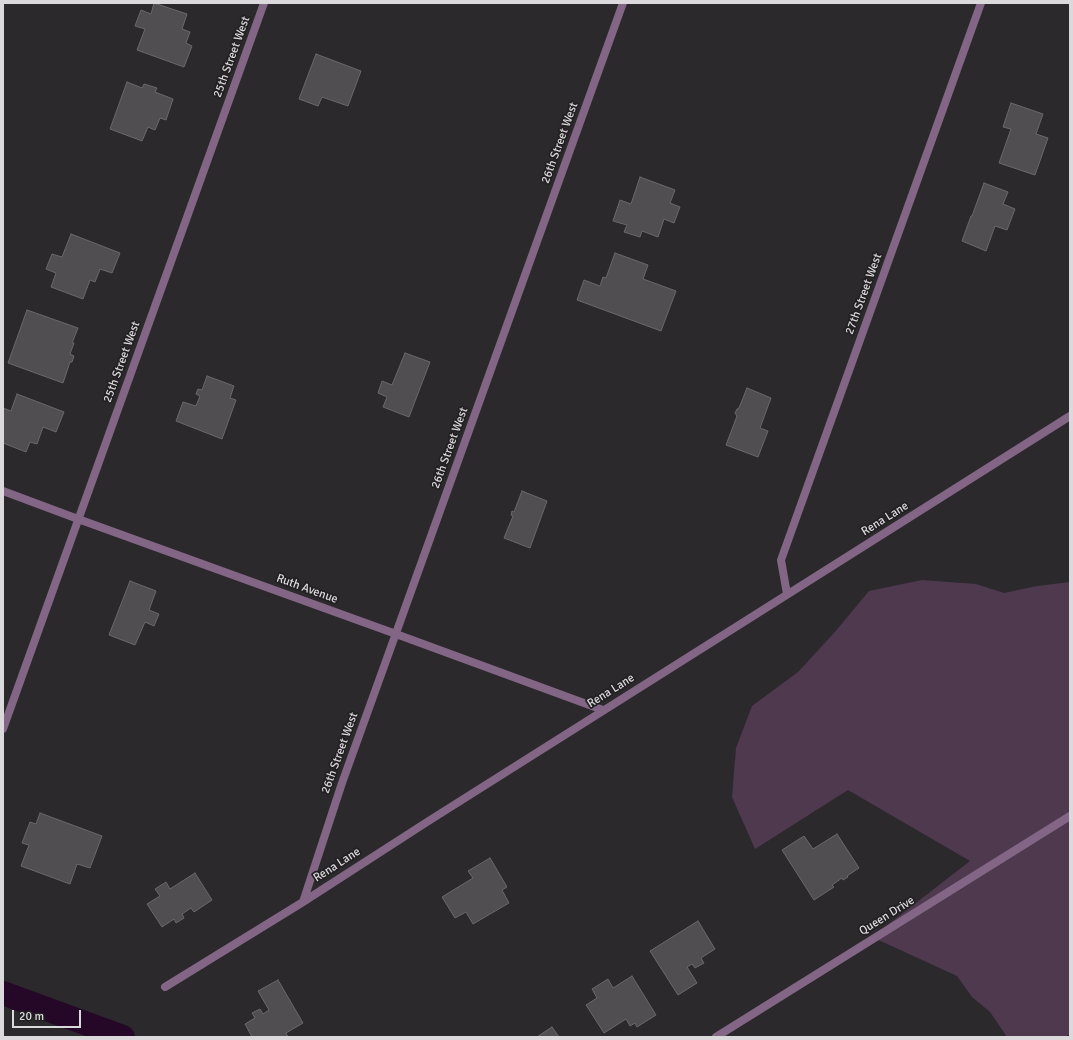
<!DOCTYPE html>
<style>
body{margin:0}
#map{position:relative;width:1073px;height:1040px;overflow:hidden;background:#2c292d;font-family:Signika,sans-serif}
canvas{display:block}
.frame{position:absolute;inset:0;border:4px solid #dbd9db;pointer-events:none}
.scale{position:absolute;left:12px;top:1010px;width:69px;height:18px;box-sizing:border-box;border:2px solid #dbd9db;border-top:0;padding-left:5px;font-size:12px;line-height:14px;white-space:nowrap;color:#dbd9db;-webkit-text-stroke:3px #232023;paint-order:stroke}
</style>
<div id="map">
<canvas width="1073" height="1040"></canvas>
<div class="frame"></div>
<div class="scale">20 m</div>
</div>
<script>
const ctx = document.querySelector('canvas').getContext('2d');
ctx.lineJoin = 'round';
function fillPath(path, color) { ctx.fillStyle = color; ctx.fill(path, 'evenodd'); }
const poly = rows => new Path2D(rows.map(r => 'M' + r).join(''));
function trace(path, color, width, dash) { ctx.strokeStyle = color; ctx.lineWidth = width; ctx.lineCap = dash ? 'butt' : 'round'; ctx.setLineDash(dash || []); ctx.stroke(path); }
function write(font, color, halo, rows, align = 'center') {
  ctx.font = font + ' Signika,sans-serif'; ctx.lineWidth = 3.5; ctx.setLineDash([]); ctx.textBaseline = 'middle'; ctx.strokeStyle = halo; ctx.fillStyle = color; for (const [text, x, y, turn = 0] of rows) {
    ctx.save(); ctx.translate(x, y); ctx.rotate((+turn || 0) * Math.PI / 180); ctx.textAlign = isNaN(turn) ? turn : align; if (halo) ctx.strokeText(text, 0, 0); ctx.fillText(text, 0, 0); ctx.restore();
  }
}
fillPath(poly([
 [922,580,976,584,1004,593,1037,586,1070,582,1070,1034,1065,1037,1007,1037,1005,1034,990,1012,972,997,957,976,872,937,970,861,848,790,755,849,732,797,736,748,752,706,798,672,834,633,869,591]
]), '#4e394f');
trace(poly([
 [3,993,123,1037]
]), '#250827', 24);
const building = poly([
 [154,3,187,14,182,29,190,32,186,43,192,46,184,67,137,50,145,29,135,26,141,10,151,14,154,3],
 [316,54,361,71,348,106,322,97,318,106,299,99,316,54],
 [127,82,142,88,144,84,157,88,155,92,173,99,166,120,160,118,155,130,148,127,142,141,110,129,127,82],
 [1011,103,1043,114,1036,134,1048,138,1035,175,999,163,1011,129,1003,127,1011,103],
 [640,177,675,190,670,203,680,207,674,223,664,219,658,237,642,231,640,237,624,232,627,225,613,221,620,200,631,204,640,177],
 [984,183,1008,192,1003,204,1015,209,1007,230,995,226,986,251,962,241,971,216,972,216,984,183],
 [71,234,120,253,112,273,100,269,95,282,90,280,83,299,51,287,56,273,46,269,52,254,62,257,71,234],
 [615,253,648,265,643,279,676,291,661,331,577,300,584,280,600,286,603,277,606,278,615,253],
 [27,310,78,328,72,343,74,343,70,354,74,356,72,362,70,362,63,383,8,363,27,310],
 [405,353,430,362,409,417,383,407,387,397,378,393,382,381,392,385,405,353],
 [207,376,234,386,230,398,236,400,222,439,176,421,183,402,196,406,200,396,196,394,198,389,202,390,207,376],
 [747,388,771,398,760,428,768,431,758,457,726,445,737,416,735,413,737,409,739,408,747,388],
 [17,394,64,412,56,432,43,427,37,444,30,442,26,452,3,443,3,408,11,411,17,394],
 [522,491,547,501,530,548,504,538,513,516,511,515,512,511,514,512,522,491],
 [130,581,156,591,149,610,159,614,154,626,145,622,135,645,109,635,130,581],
 [40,813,102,836,90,868,77,864,70,884,21,866,29,845,22,843,30,822,36,824,40,813],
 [837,834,859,868,847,876,848,877,843,880,842,878,832,885,834,887,814,900,782,850,804,836,813,849,837,834],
 [490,858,507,887,502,890,509,903,473,924,466,912,455,918,442,897,473,878,468,871,490,858],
 [195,873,212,900,194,912,191,908,182,914,184,918,176,923,174,919,162,927,147,904,160,896,155,889,166,882,170,889,195,873],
 [698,921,715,949,701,958,704,963,695,968,692,964,687,967,697,983,678,995,650,951,698,921],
 [632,976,656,1015,637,1027,635,1023,630,1026,626,1019,604,1033,586,1005,597,998,592,989,608,979,613,988,632,976],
 [278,980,303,1023,286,1033,288,1037,252,1037,245,1024,255,1018,252,1013,260,1009,263,1014,269,1010,258,991,278,980],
 [552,1027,559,1037,537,1037,552,1027]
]);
fillPath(building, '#514e51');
trace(building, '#6b686b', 1);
trace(poly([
 [3,491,78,519,396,634,603,710],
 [787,594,781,560,981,3],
 [3,729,264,3],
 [303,902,342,783,623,3],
 [165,987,303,902,427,822,1070,416],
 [716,1037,1070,816]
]), '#836685', 8);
write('12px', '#dbd9db', '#232023', [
 ["25th Street West",232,57,-70],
 ["26th Street West",560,143,-70],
 ["27th Street West",864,294,-70],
 ["25th Street West",122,362,-70],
 ["26th Street West",450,448,-70],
 ["Rena Lane",885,519,-32],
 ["Ruth Avenue",307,589,20],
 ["Rena Lane",611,691,-32],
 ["26th Street West",340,753,-70],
 ["Rena Lane",337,865,-33],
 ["Queen Drive",887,916,-32]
]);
</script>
